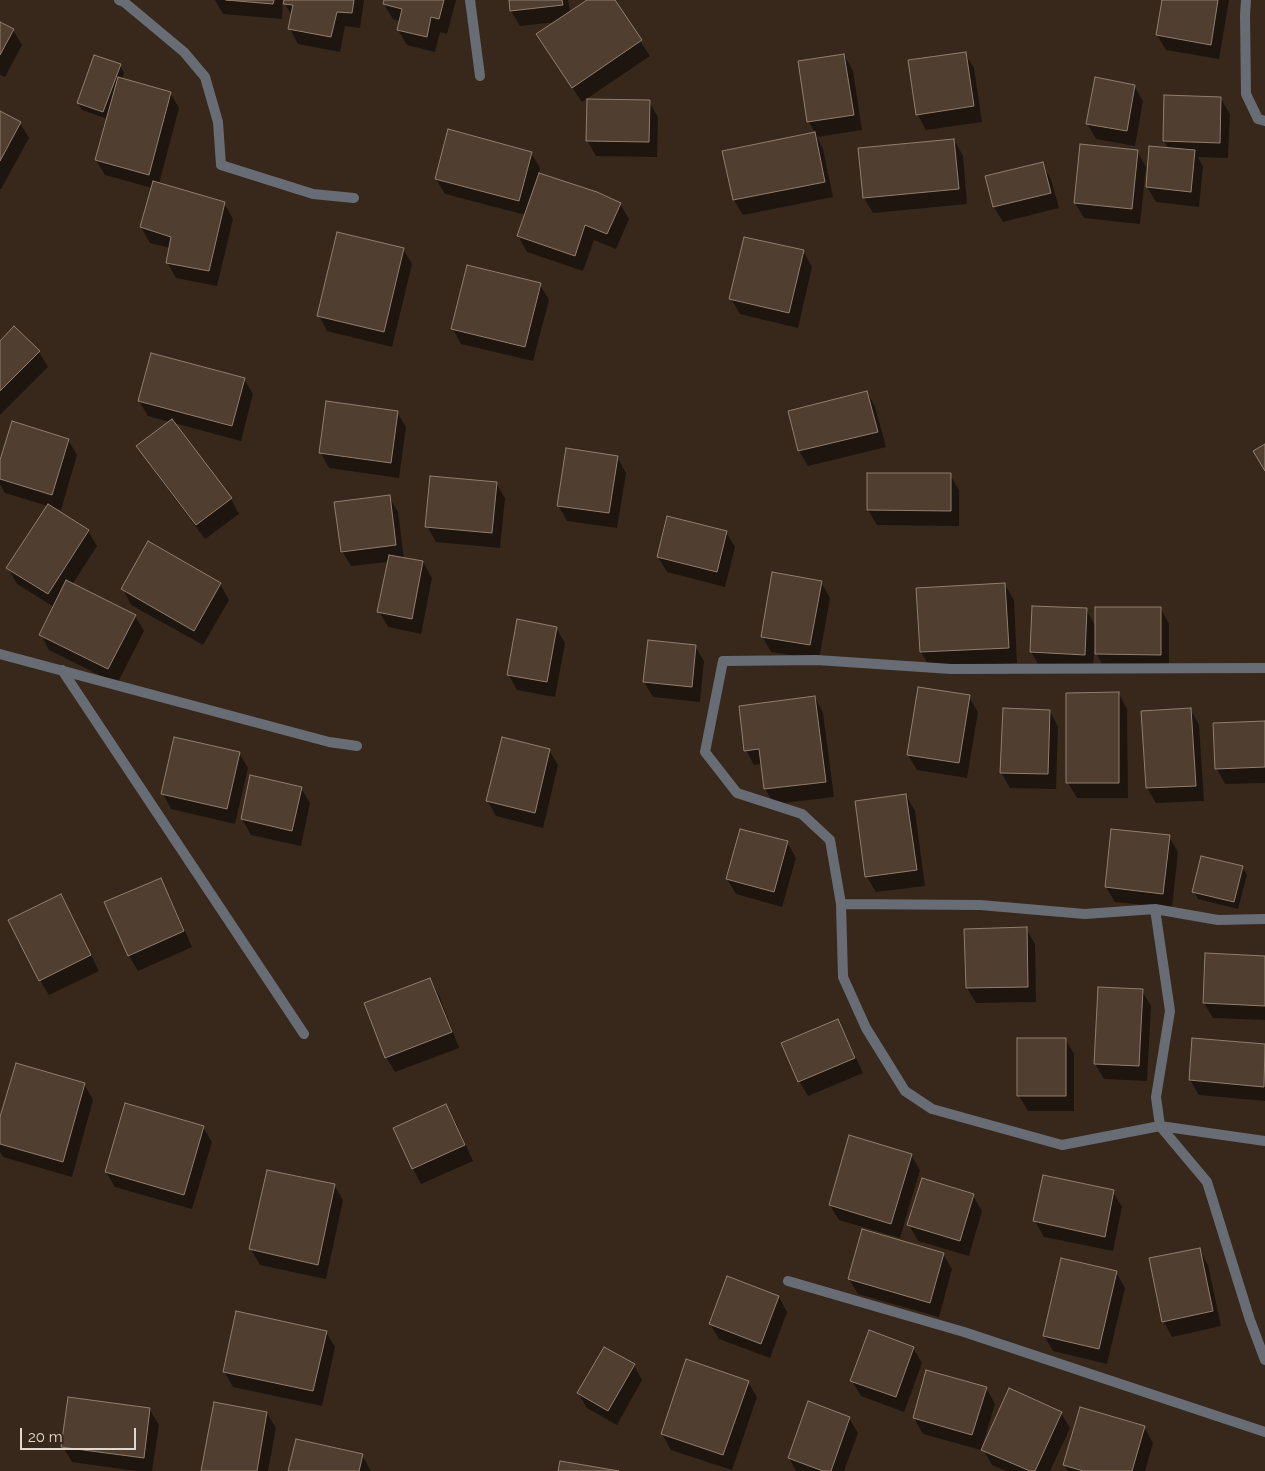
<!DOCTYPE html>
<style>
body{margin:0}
#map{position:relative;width:1265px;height:1471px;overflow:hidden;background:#38281b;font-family:Raleway,sans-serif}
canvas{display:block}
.scale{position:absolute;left:20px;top:1428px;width:116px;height:22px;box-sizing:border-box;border:2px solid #e1d7ce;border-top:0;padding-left:6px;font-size:15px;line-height:18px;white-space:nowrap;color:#e1d7ce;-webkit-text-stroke:4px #38281b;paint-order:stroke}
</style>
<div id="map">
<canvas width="1265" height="1471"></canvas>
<div class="scale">20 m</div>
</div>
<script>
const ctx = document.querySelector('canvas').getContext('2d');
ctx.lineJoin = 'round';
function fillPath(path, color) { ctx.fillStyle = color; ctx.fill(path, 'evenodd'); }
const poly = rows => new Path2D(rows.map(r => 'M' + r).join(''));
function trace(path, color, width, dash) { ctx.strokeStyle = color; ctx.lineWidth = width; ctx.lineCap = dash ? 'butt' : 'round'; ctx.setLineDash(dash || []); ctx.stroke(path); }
fillPath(poly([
 [215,0,364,0,360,28,345,26,340,52,298,44,290,29,292,16,283,1,282,19,223,14],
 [385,0,456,0,447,34,440,32,435,52,407,45,398,30,400,21,393,19,384,4],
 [510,0,568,0,570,13,589,0,613,0,650,56,582,102,546,49,556,22,520,26,511,11],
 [1163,0,1229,0,1219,59,1166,50,1157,35],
 [0,23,13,30,22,45,5,77,0,75],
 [965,53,974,68,982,122,926,130,918,115],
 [844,55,853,71,862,130,817,137,823,149,833,197,743,215,734,200,815,133,809,122,799,62],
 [120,65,124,73,122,79,170,93,179,108,159,184,224,203,233,219,217,286,176,278,167,262,170,248,150,243,141,227,152,188,105,175,96,160,108,119,82,110,78,103],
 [1134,86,1143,101,1135,146,1096,139,1087,123],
 [1166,97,1221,99,1230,114,1228,158,1198,157,1203,167,1199,207,1156,202,1147,187,1169,149,1164,141],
 [649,102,658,117,657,157,596,156,587,140],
 [0,112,20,123,29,138,1,189,0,189],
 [954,140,963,156,967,204,873,213,864,198,859,149],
 [1137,151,1146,167,1140,224,1084,218,1075,203],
 [531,153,540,168,538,174,596,193,620,204,629,219,616,249,594,240,583,271,527,252,518,236,526,215,445,194,436,179],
 [1042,164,1051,179,1059,208,1003,222,994,207,986,177],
 [403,249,412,264,392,347,327,331,319,316],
 [803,251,812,267,798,328,740,314,731,299],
 [540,285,549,300,533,361,461,344,453,329],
 [0,342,39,352,48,367,0,415],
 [244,379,253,394,241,441,174,423,231,499,239,514,205,539,147,461,138,446,170,422,148,416,139,401],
 [867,392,875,407,886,447,808,466,799,451,789,412],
 [397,412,406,427,399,478,329,468,321,453],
 [68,440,77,455,61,510,52,507,88,531,97,546,72,585,135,616,144,631,117,684,49,650,41,635,54,607,17,584,8,568,48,506,5,493,0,484,0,464],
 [617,457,626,473,617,528,567,521,558,505],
 [950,475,959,490,959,526,877,525,868,510],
 [496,483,505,498,500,548,436,542,427,526],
 [389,497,398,512,404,559,423,562,432,578,421,634,388,627,379,611,388,562,351,566,342,551],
 [726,532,735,547,725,587,667,572,658,557],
 [821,582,830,598,819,660,771,652,762,636],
 [220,584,229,600,203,645,131,605,123,589],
 [1005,585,1014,600,1017,663,930,667,921,652],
 [1033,607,1086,609,1096,627,1161,609,1169,624,1169,670,1105,669,1094,650,1093,670,1040,667,1031,652],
 [556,628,565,643,555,697,517,690,508,674],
 [695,646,704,661,700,702,653,697,644,682],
 [1119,694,1127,709,1128,798,1077,798,1068,783],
 [815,697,823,713,834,797,774,804,765,789,762,764,754,765,746,750],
 [969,697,978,712,967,778,917,770,908,755],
 [1190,709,1199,725,1204,801,1156,803,1147,788,1143,712],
 [1050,711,1058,727,1056,789,1010,788,1001,772],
 [1265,722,1265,783,1225,784,1217,769,1215,724],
 [549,750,558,765,543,828,496,816,487,800],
 [239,753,248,768,235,824,171,809,163,794],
 [301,788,310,803,301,846,251,835,242,819],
 [906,795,915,811,925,886,876,892,867,877],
 [1169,837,1178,852,1172,908,1115,902,1106,887],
 [787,842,796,858,782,907,736,894,727,879],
 [1242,867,1247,875,1238,909,1198,899,1194,891],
 [161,879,169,895,192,947,138,971,129,956],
 [69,911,99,971,49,995,40,980],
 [1026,929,1035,944,1036,1002,976,1003,967,988],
 [1265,957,1265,1020,1213,1018,1204,1003],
 [430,980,439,995,459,1048,395,1072,386,1057],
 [1142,991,1151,1006,1147,1081,1104,1079,1095,1064],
 [837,1020,846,1036,863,1073,808,1096,799,1081],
 [1065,1039,1074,1054,1074,1111,1028,1111,1019,1096],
 [1193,1039,1265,1046,1265,1101,1199,1095,1190,1080],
 [84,1084,93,1100,72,1177,3,1157,0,1152,0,1122],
 [446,1105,455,1121,473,1161,421,1184,413,1169],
 [203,1127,212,1142,192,1209,115,1187,106,1172],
 [911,1155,920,1170,900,1238,839,1220,830,1205],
 [334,1185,343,1200,326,1279,260,1265,251,1249],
 [1113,1192,1122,1207,1113,1251,1044,1237,1035,1221],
 [973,1196,982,1211,969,1256,918,1241,909,1225],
 [1199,1249,1208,1265,1221,1326,1172,1337,1164,1322],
 [943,1254,952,1269,939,1317,858,1294,849,1279],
 [1116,1272,1125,1288,1107,1364,1053,1351,1044,1336],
 [779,1297,787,1312,770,1358,719,1339,710,1324],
 [326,1332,335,1347,322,1406,233,1387,224,1371],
 [913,1348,922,1363,904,1412,861,1396,852,1381],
 [634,1365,642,1380,617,1425,587,1408,578,1393],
 [748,1382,757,1397,732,1470,671,1450,662,1434],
 [986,1388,995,1404,981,1450,923,1434,914,1418],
 [150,1410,159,1425,152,1471,136,1471,72,1462,63,1447],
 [267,1413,276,1428,268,1471,202,1471],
 [1061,1413,1070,1428,1050,1471,1006,1471,992,1465,983,1449],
 [849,1418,858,1433,844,1471,796,1471,789,1458],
 [1144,1427,1153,1443,1145,1471,1068,1471,1064,1465],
 [362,1455,371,1471,289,1471]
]), '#0007');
const building = poly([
 [226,0,274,0,273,4,226,0],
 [284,0,354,0,352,13,337,12,331,37,288,29,293,5,283,4,284,0],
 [384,0,444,0,439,19,431,17,427,37,397,30,402,9,383,4,384,0],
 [509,0,562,0,563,5,510,11,509,0],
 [587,0,615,0,642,40,572,88,536,34,587,0],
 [1162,0,1218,0,1211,45,1156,35,1162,0],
 [0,22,14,29,0,55,0,22],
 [966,52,974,106,916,115,908,60,966,52],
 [844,54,854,115,807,122,798,61,844,54],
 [94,55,121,64,103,112,77,103,94,55],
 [118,77,171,92,149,175,95,160,118,77],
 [1095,77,1135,85,1127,131,1086,124,1095,77],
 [1164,95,1221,97,1220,143,1163,141,1164,95],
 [587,99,650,100,649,142,586,141,587,99],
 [0,111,21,122,0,161,0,111],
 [448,129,532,152,519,201,435,179,448,129],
 [815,132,825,182,733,200,722,151,815,132],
 [954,139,959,189,863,198,858,148,954,139],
 [1080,144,1138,150,1132,209,1074,203,1080,144],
 [1149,146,1195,150,1191,192,1146,187,1149,146],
 [1043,162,1051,193,993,207,985,176,1043,162],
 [539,173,597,192,621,203,607,234,585,225,575,256,517,236,539,173],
 [153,181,225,202,209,271,166,263,171,237,140,227,153,181],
 [337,232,404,248,384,332,317,316,337,232],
 [744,237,804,250,789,313,729,299,744,237],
 [467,265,541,283,525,347,451,329,467,265],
 [14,326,40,351,0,391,0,341,14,326],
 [151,353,245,378,232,426,138,401,151,353],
 [867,391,878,432,798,451,788,411,867,391],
 [326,401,398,411,391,463,319,453,326,401],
 [172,419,232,498,196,525,136,446,172,419],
 [12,421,69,439,52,495,0,479,0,460,12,421],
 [1265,444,1265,471,1253,451,1265,444],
 [566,448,618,456,609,513,557,506,566,448],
 [867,473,951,473,951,511,867,510,867,473],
 [430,476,497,482,492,533,425,527,430,476],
 [390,495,396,545,341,552,334,502,390,495],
 [48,504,89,530,48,594,6,568,48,504],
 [667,516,727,531,717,572,657,557,667,516],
 [148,541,221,583,194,631,121,589,148,541],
 [389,555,423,561,412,619,377,612,389,555],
 [772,572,822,581,810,645,761,637,772,572],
 [66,580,136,615,108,669,39,635,66,580],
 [1005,583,1009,648,920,652,916,588,1005,583],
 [1032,606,1087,608,1085,655,1030,652,1032,606],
 [1095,607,1161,607,1161,655,1095,654,1095,607],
 [517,619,557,627,547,682,507,675,517,619],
 [648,640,696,645,692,687,643,682,648,640],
 [918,687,970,695,959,763,907,755,918,687],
 [1119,692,1119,783,1066,783,1066,693,1119,692],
 [815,696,826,782,764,789,759,749,744,751,739,706,815,696],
 [1003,708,1050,710,1048,774,1000,773,1003,708],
 [1191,708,1196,786,1146,788,1141,711,1191,708],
 [1265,721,1265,767,1215,769,1213,723,1265,721],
 [174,737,240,752,227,809,161,794,174,737],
 [502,737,550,749,535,813,486,801,502,737],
 [250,775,302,787,292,831,241,819,250,775],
 [906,794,917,870,865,877,855,801,906,794],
 [740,829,788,841,774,892,726,879,740,829],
 [1111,829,1170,835,1163,894,1105,887,1111,829],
 [1201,856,1243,866,1234,902,1192,892,1201,856],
 [161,878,184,931,128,956,104,902,161,878],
 [61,894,91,955,39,981,8,920,61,894],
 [1027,927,1028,987,966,988,964,929,1027,927],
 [1205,953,1265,956,1265,1006,1203,1003,1205,953],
 [430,978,452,1032,385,1058,364,1003,430,978],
 [1098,987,1143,989,1139,1066,1094,1064,1098,987],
 [838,1019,855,1058,798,1082,781,1043,838,1019],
 [1017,1038,1066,1038,1066,1096,1017,1096,1017,1038],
 [1192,1038,1265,1044,1264,1087,1189,1080,1192,1038],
 [16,1063,85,1083,63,1162,0,1144,0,1117,16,1063],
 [125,1103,204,1126,184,1195,105,1172,125,1103],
 [446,1104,465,1145,412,1169,393,1128,446,1104],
 [849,1135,912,1154,891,1224,829,1205,849,1135],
 [267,1170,335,1184,318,1265,249,1249,267,1170],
 [1043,1175,1114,1190,1105,1237,1033,1221,1043,1175],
 [922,1178,974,1194,960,1241,907,1225,922,1178],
 [862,1229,944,1253,930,1303,848,1279,862,1229],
 [1200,1248,1213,1311,1162,1322,1149,1258,1200,1248],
 [1061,1258,1117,1271,1099,1349,1043,1336,1061,1258],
 [727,1276,779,1296,761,1344,709,1324,727,1276],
 [236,1311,327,1331,313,1391,223,1372,236,1311],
 [869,1330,914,1347,896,1397,850,1381,869,1330],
 [604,1347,635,1364,608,1411,577,1393,604,1347],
 [686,1359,749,1381,723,1455,661,1434,686,1359],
 [926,1370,987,1387,972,1435,913,1418,926,1370],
 [1009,1388,1062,1412,1035,1471,1030,1471,981,1450,1009,1388],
 [68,1397,150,1408,144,1458,61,1447,68,1397],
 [808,1401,850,1417,831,1471,823,1471,788,1458,808,1401],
 [214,1402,267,1412,257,1471,201,1471,214,1402],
 [1080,1407,1145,1426,1132,1471,1083,1471,1063,1465,1080,1407],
 [296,1439,363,1454,359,1471,288,1471,296,1439],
 [560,1461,619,1471,558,1471,560,1461]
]);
fillPath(building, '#503f31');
trace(building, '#917e6e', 1);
trace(poly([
 [119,0,124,2,184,52,205,77,218,122,221,165,313,194,354,198],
 [470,0,480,76],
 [0,654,329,742,357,746],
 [62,670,304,1034]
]), '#686d75', 10);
trace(poly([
 [1246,0,1245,15,1246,94,1258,119,1265,121],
 [1265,668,951,669,817,660,723,661,705,752,737,793,802,814,830,840,841,904,843,977,866,1028,905,1091,932,1109,1062,1145,1160,1126,1265,1141],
 [841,904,980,905,1085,914,1155,909,1218,920,1265,919],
 [1155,909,1170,1011,1156,1097,1160,1126,1207,1182,1250,1320,1265,1360],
 [788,1281,964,1332,1265,1432]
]), '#686d75', 10);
</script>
